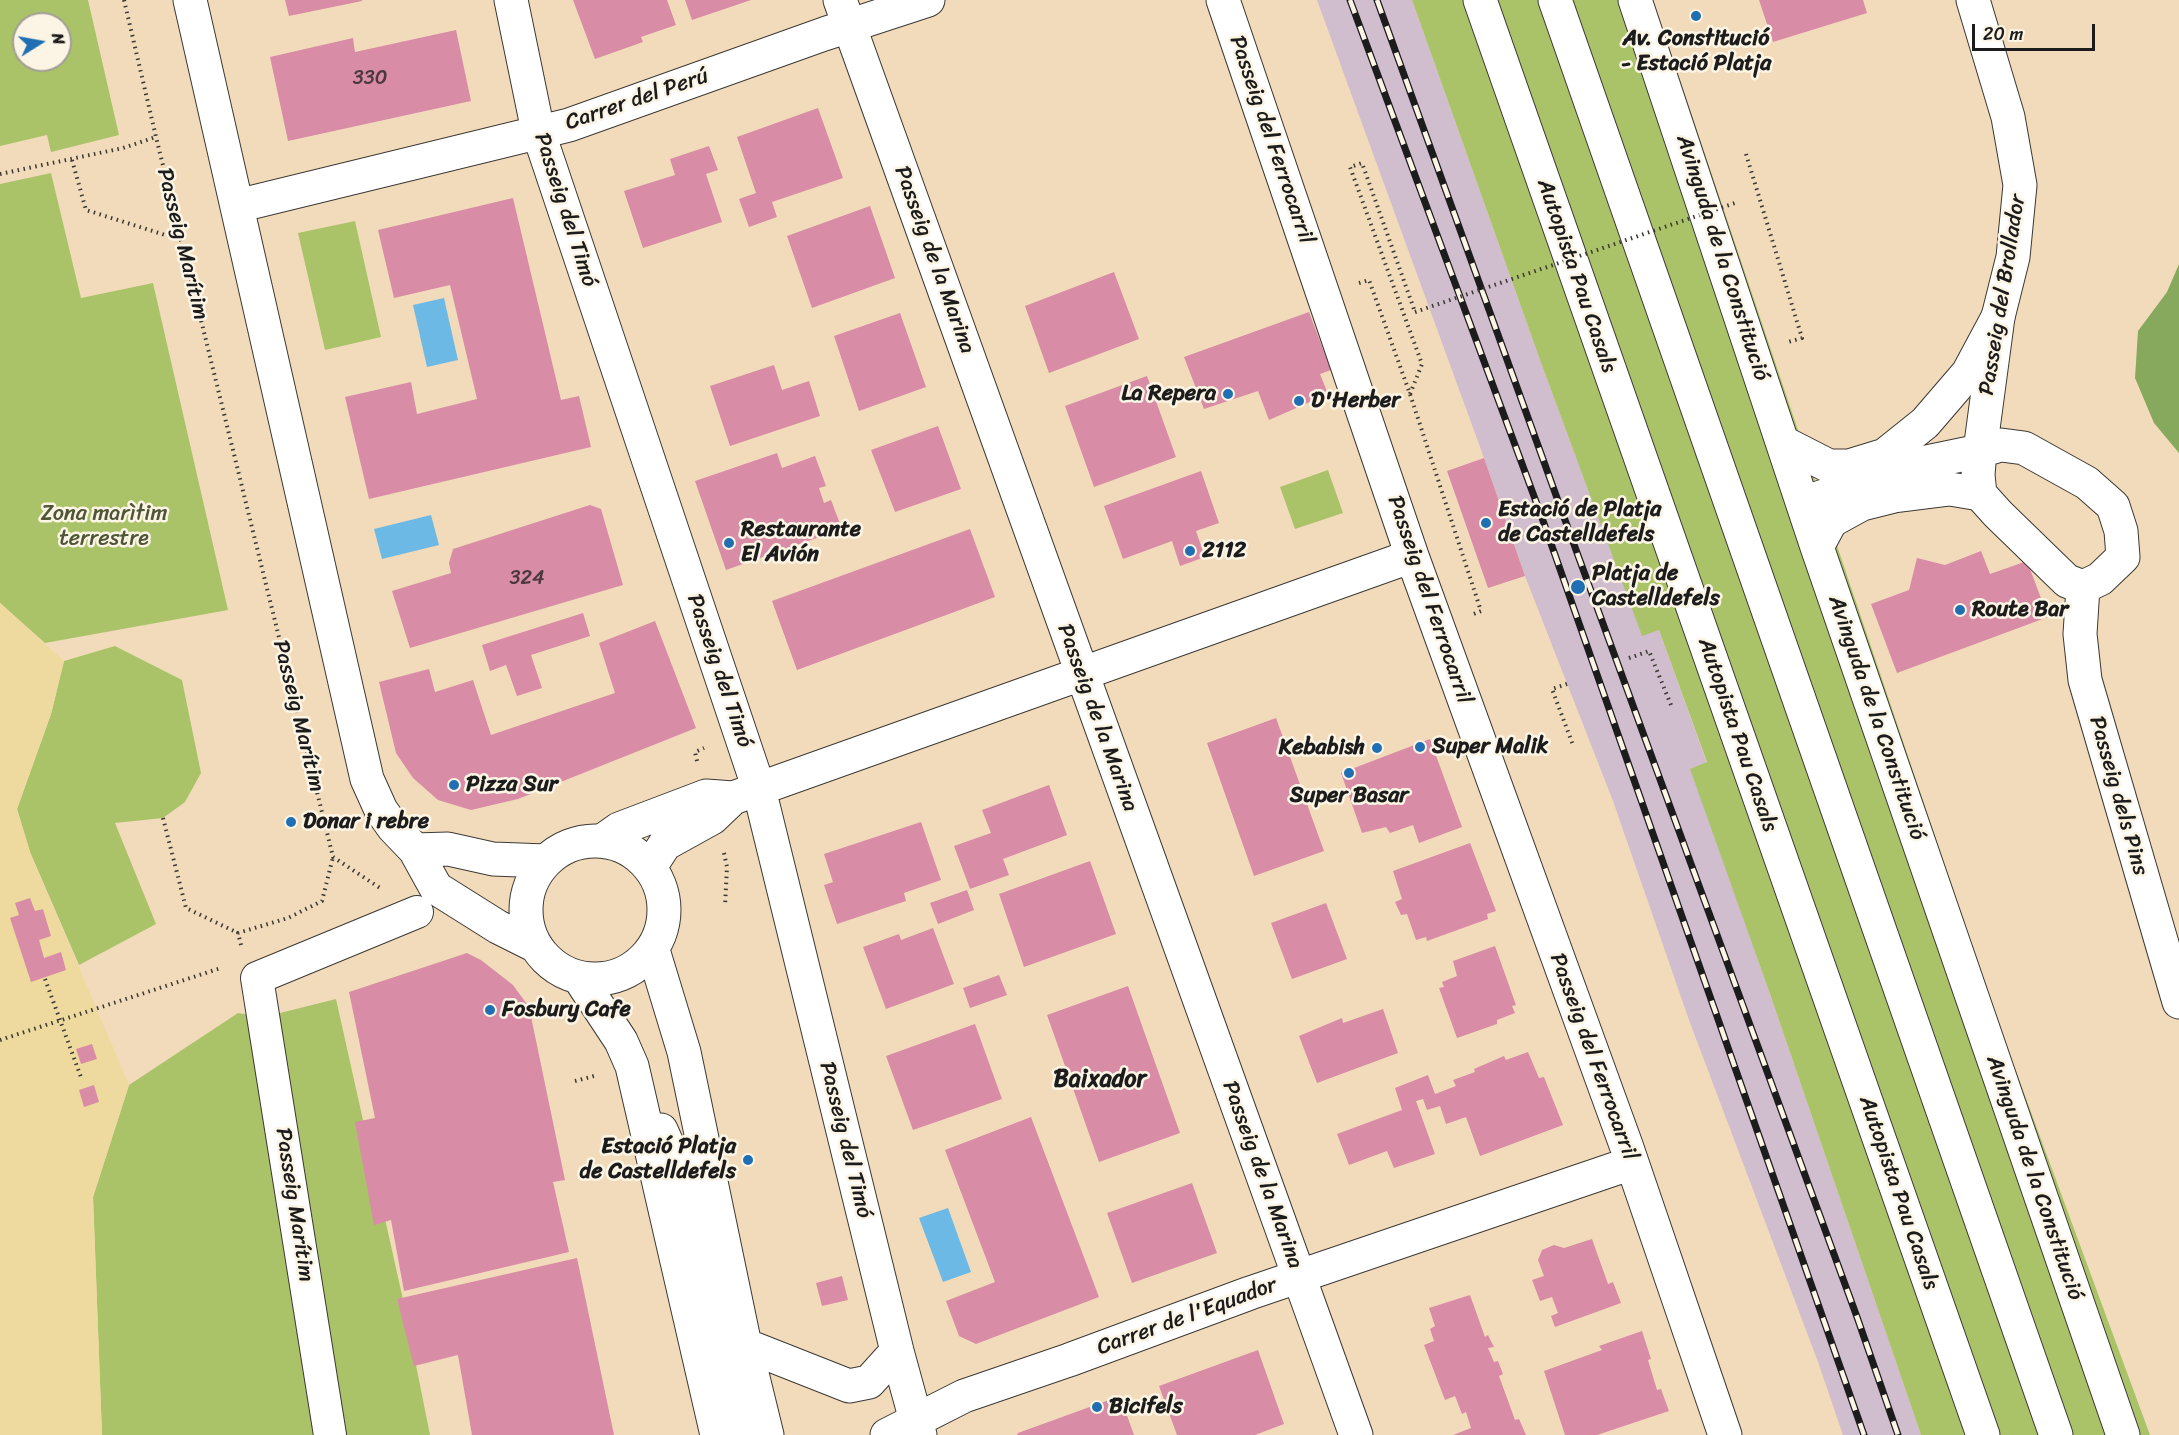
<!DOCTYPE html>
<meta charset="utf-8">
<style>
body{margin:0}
#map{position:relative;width:2179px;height:1435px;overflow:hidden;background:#f2dbbb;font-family:Sriracha,sans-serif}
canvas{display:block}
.north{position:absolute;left:12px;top:12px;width:60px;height:60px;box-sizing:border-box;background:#fcf5e5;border:2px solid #a29e95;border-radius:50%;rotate:79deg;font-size:16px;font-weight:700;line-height:24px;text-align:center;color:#1c1c1c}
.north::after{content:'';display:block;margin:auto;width:21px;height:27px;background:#1f6fb2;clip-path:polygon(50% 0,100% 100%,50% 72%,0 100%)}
.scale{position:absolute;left:1972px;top:24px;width:123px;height:27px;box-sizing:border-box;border:3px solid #1c1c1c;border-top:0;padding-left:8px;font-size:18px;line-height:21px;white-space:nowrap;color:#1c1c1c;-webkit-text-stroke:4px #fcf5e5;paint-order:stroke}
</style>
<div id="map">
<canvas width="2179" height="1435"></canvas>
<div class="north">N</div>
<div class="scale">20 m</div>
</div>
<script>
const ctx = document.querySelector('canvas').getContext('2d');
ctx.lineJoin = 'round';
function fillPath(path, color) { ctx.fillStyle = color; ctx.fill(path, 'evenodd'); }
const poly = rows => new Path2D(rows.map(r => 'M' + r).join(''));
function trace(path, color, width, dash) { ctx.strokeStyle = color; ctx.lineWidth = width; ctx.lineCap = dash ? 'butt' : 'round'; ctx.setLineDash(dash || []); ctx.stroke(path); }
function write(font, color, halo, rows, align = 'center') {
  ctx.font = font + ' Sriracha,sans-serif'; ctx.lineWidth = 5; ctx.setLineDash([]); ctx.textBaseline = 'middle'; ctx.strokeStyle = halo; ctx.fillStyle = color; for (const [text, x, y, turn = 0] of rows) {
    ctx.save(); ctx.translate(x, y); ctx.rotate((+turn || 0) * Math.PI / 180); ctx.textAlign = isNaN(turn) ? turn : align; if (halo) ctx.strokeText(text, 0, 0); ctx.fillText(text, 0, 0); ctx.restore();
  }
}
fillPath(poly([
 [1317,0,1412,0,1540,360,1642,635,1659,630,1707,763,1691,769,1770,994,1921,1435,1843,1435,1818,1362,1689,1020,1613,801,1525,576,1484,458]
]), '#d0bdce');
fillPath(poly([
 [0,0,88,0,119,135,51,152,47,135,0,146],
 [24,24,60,24,60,60,24,60],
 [1412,0,1653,0,1996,1017,2150,1435,1921,1435,1770,994,1690,769,1707,762,1659,630,1642,636,1540,360],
 [51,173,81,298,153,283,228,610,45,643,0,603,0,184],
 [355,221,381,337,325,350,298,233],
 [1328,470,1343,513,1295,529,1280,487],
 [115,646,182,680,201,773,185,802,163,818,115,823,156,924,79,965,30,852,17,809,51,714,64,661],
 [336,999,402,1295,430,1435,345,1435,276,1014],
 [238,1013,251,1015,317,1435,102,1435,93,1197,129,1085]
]), '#aac369');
fillPath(poly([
 [2179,264,2179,453,2154,423,2135,378,2138,331,2167,292]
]), '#87a95d');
fillPath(poly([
 [0,603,64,661,51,714,17,809,30,852,129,1085,93,1197,102,1435,0,1435]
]), '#eeda9e');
fillPath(poly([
 [444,298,458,360,427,367,413,305],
 [431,515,439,545,382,559,374,529],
 [948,1208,971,1272,943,1282,919,1218]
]), '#6cb9e6');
fillPath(poly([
 [285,0,362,0,362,1,289,16],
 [573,0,667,0,676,25,641,37,643,42,595,59],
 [685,0,751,0,692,20],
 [1759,0,1863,0,1867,13,1773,42],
 [456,30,471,101,288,141,270,57,353,38,355,52],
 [818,108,843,178,772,202,777,217,749,227,739,199,756,193,737,137],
 [709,146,718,170,706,174,722,222,643,248,624,191,675,175,670,159],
 [513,198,561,400,579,396,591,447,369,499,345,397,411,382,417,414,477,399,450,285,394,298,378,230],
 [870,206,895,278,812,308,787,236],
 [1114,272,1139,339,1049,373,1025,306],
 [1309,312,1331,370,1320,374,1328,394,1269,420,1258,391,1204,409,1184,357],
 [900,313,926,387,859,411,834,336],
 [774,365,782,390,809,381,820,416,730,446,710,386],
 [1147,376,1176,457,1094,487,1065,406],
 [938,426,961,489,895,512,871,450],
 [777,453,782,468,815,456,826,486,819,488,824,503,831,500,842,529,726,570,695,481],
 [1484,458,1525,576,1488,588,1447,471],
 [1201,471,1219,523,1196,531,1205,557,1180,566,1172,541,1123,559,1104,506],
 [590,505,601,509,623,585,410,648,392,591,451,573,449,563,453,549],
 [970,529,995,597,797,670,772,601],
 [1981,551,1990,574,2027,561,2048,617,1897,673,1871,604,1909,590,1917,558,1945,565],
 [583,613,590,636,531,655,542,688,517,696,506,665,490,671,482,645],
 [655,621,696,728,518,799,471,810,438,800,413,778,396,753,379,682,429,669,435,692,473,680,491,735,615,693,599,643],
 [1276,718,1324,851,1254,876,1207,743],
 [1430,739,1462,827,1419,843,1413,825,1390,833,1386,827,1362,833,1341,773],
 [1049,785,1067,835,1003,859,1009,875,970,889,954,846,991,833,982,810],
 [921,822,941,880,904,893,906,901,837,924,824,885,833,882,824,854],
 [1470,843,1496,911,1487,914,1488,919,1427,941,1426,937,1416,940,1407,914,1401,915,1395,902,1402,899,1393,871],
 [1090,861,1116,934,1024,967,999,894],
 [967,890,974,910,938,924,930,903],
 [30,898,35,911,43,909,51,936,39,940,44,958,61,952,66,970,31,982,10,918,19,915,15,903],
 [1326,903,1347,959,1292,979,1271,923],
 [933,928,954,984,886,1009,863,947,899,934,901,940],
 [1495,946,1516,1005,1512,1006,1515,1013,1497,1020,1497,1024,1457,1038,1439,988,1444,987,1442,982,1457,976,1453,961],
 [467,953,481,960,513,985,529,1007,565,1180,553,1182,569,1252,404,1291,391,1220,374,1225,355,1122,375,1118,349,992],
 [999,975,1007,995,970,1008,963,988],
 [1128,986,1180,1133,1099,1162,1047,1015],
 [1383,1009,1398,1053,1317,1083,1299,1036,1342,1018,1343,1023],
 [975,1024,1002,1099,913,1130,886,1056],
 [92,1044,97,1059,81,1064,76,1049],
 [1528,1052,1539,1078,1544,1077,1563,1125,1480,1156,1466,1117,1446,1124,1440,1106,1427,1110,1423,1099,1416,1101,1435,1154,1394,1168,1387,1151,1349,1165,1337,1134,1402,1110,1395,1088,1428,1075,1435,1094,1456,1086,1453,1080,1475,1072,1474,1069,1504,1056,1506,1060],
 [94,1085,99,1102,84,1107,79,1090],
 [1031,1117,1099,1297,976,1344,959,1336,946,1301,995,1282,945,1150],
 [1192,1183,1217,1253,1132,1283,1107,1213],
 [1592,1239,1608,1284,1613,1282,1621,1303,1555,1327,1551,1316,1558,1313,1552,1297,1540,1301,1532,1280,1544,1276,1538,1260,1542,1250,1554,1245,1564,1248],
 [577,1258,614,1435,472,1435,458,1355,414,1366,397,1299],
 [842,1276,848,1300,822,1306,816,1283],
 [1470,1295,1485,1337,1488,1335,1494,1347,1488,1348,1494,1362,1498,1361,1503,1374,1499,1376,1515,1420,1519,1419,1526,1435,1453,1435,1471,1428,1466,1412,1462,1414,1455,1396,1445,1400,1424,1345,1434,1341,1430,1329,1435,1326,1429,1308],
 [1642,1331,1651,1359,1648,1360,1657,1390,1661,1389,1669,1411,1597,1435,1565,1435,1544,1371,1602,1350,1599,1346],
 [1258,1350,1284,1424,1255,1435,1177,1435,1159,1386],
 [1120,1396,1134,1435,1017,1435,1018,1433]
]), '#d88ca6');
const pedestrian = poly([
 [330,1435,257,978,417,912]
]);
const minor = poly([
 [190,0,367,779,381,810,393,827,415,850,436,888,498,927,536,946],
 [511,0,538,131,759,789,897,1351,920,1435],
 [840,0,1356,1435],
 [1223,0,1412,556,1626,1145,1725,1435],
 [1973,0,2008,117,2020,185,2013,257,1998,317,1980,451,1978,475,1980,494,1998,514,2067,581,2083,587,2100,579,2123,557,2121,531,2113,506,2087,483,2024,448,2001,445,1980,451],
 [237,206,569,125,824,34,928,0],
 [2083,587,2080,634,2085,680,2179,1002],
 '526 910a69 69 0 1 1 138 0a69 69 0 1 1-138 0Z',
 [602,841,619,829,706,796,733,798],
 [415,850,448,849,493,859,546,861],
 [650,867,665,844,712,818,733,798,1412,556],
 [653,950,684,1052,745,1345,767,1435],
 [580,979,621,1041,632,1066,717,1435],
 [661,1130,686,1186,740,1427,753,1435],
 [745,1345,849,1386,869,1382,897,1351],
 [887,1435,964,1396,1069,1360,1250,1293,1632,1163]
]);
const tertiary = poly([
 [1635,0,1817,547,2123,1435],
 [1784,443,1829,466,1849,466,1885,455,1925,423,1968,373,1998,317],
 [1803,503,1927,462,1980,451],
 [1817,547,1831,521,1862,504,1894,496,1950,489,1980,494]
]);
const motorway = poly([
 [1480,0,1983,1435],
 [1555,0,2056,1435]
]);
trace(pedestrian, '#3c3934', 34);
trace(minor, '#3c3934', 35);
trace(tertiary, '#3c3934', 35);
trace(motorway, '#3c3934', 35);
trace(poly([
 [124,0,156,137,333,857,380,888],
 [1746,154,1802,338,1788,342],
 [72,160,86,210,181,240],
 [0,174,123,148,156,137],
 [1359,283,1369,280,1410,394,1481,611,1471,615],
 [1410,394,1422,364,1350,167,1362,163,1415,312],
 [1629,658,1649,651,1671,705],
 [1567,684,1552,689,1573,745],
 [697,761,695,752,704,748],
 [163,818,186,908,238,933],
 [724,853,727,867,725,906],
 [241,945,238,933,288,918,322,901,333,857],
 [45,979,82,1080],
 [0,1040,221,968],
 [575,1081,594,1076]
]), '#3c3934', 4, [1.5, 4.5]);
trace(pedestrian, '#fff', 32);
trace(minor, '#fff', 33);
trace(tertiary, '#fff', 33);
trace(motorway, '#fff', 33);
const rail = poly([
 [1350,0,1541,515,1864,1435],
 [1377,0,1561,509,1857,1317,1898,1435]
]);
trace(rail, '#1c1c1c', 7);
trace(rail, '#fcf5e5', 4.5, [14]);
trace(poly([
 [1415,312,1738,202]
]), '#3c3934', 4, [1.5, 4.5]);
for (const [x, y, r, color] of [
 [1696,16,6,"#1f6fb2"],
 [1228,394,6,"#1f6fb2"],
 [1299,401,6,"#1f6fb2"],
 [1486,523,6,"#1f6fb2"],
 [729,543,6,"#1f6fb2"],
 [1190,551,6,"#1f6fb2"],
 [1578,587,8,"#1f6fb2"],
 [1960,610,6,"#1f6fb2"],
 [1420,747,6,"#1f6fb2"],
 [1377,748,6,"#1f6fb2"],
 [1349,773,6,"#1f6fb2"],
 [454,785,6,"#1f6fb2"],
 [291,822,6,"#1f6fb2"],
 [490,1010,6,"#1f6fb2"],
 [748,1160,6,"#1f6fb2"],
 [1097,1407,6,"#1f6fb2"]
]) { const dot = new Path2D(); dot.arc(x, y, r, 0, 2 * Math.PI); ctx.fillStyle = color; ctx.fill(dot); trace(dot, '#fcf5e5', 2); }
write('20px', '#4b383e', null, [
 ["330",370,79],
 ["324",527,579]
]);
write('bold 22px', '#1c1c1c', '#fcf5e5', [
 ["Av. Constitució",1696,39,"center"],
 ["- Estació Platja",1696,64,"center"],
 ["La Repera",1216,394,"right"],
 ["D'Herber",1311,401],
 ["Estació de Platja",1498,510],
 ["de Castelldefels",1498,535],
 ["Restaurante",741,530],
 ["El Avión",741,555],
 ["2112",1202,551],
 ["Platja de",1592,574],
 ["Castelldefels",1592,599],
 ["Route Bar",1972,610],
 ["Super Malik",1432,747],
 ["Kebabish",1365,748,"right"],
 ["Pizza Sur",466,785],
 ["Super Basar",1349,796,"center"],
 ["Donar i rebre",303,822],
 ["Fosbury Cafe",502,1010],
 ["Estació Platja",736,1147,"right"],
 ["de Castelldefels",736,1172,"right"],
 ["Bicifels",1109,1407]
], 'left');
write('22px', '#1c1c1c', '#fcf5e5', [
 ["Carrer del Perú",637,100,-19],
 ["Passeig del Ferrocarril",1271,140,71],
 ["Passeig del Timó",565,210,72],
 ["Passeig Marítim",182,244,76],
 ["Avinguda de la Constitució",1722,258,72],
 ["Passeig de la Marina",934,260,70],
 ["Autopista Pau Casals",1576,276,71],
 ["Passeig del Brollador",2003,295,-81],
 ["Passeig del Ferrocarril",1429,600,71],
 ["Passeig del Timó",719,671,71],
 ["Passeig Marítim",298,716,76],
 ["Passeig de la Marina",1097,718,70],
 ["Avinguda de la Constitució",1876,718,71],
 ["Autopista Pau Casals",1737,735,71],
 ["Passeig dels Pins",2118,796,74],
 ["Passeig del Ferrocarril",1593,1057,70],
 ["Passeig del Timó",845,1140,76],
 ["Passeig de la Marina",1262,1175,70],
 ["Avinguda de la Constitució",2034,1178,71],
 ["Autopista Pau Casals",1898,1193,71],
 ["Passeig Marítim",294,1205,81],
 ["Carrer de l'Equador",1187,1317,-20]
]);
write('22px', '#4e5637', '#fcf5e5', [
 ["Zona marìtim",104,514],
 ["terrestre",104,539]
]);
write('bold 24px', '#1c1c1c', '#fcf5e5', [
 ["Baixador",1100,1080]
]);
</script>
